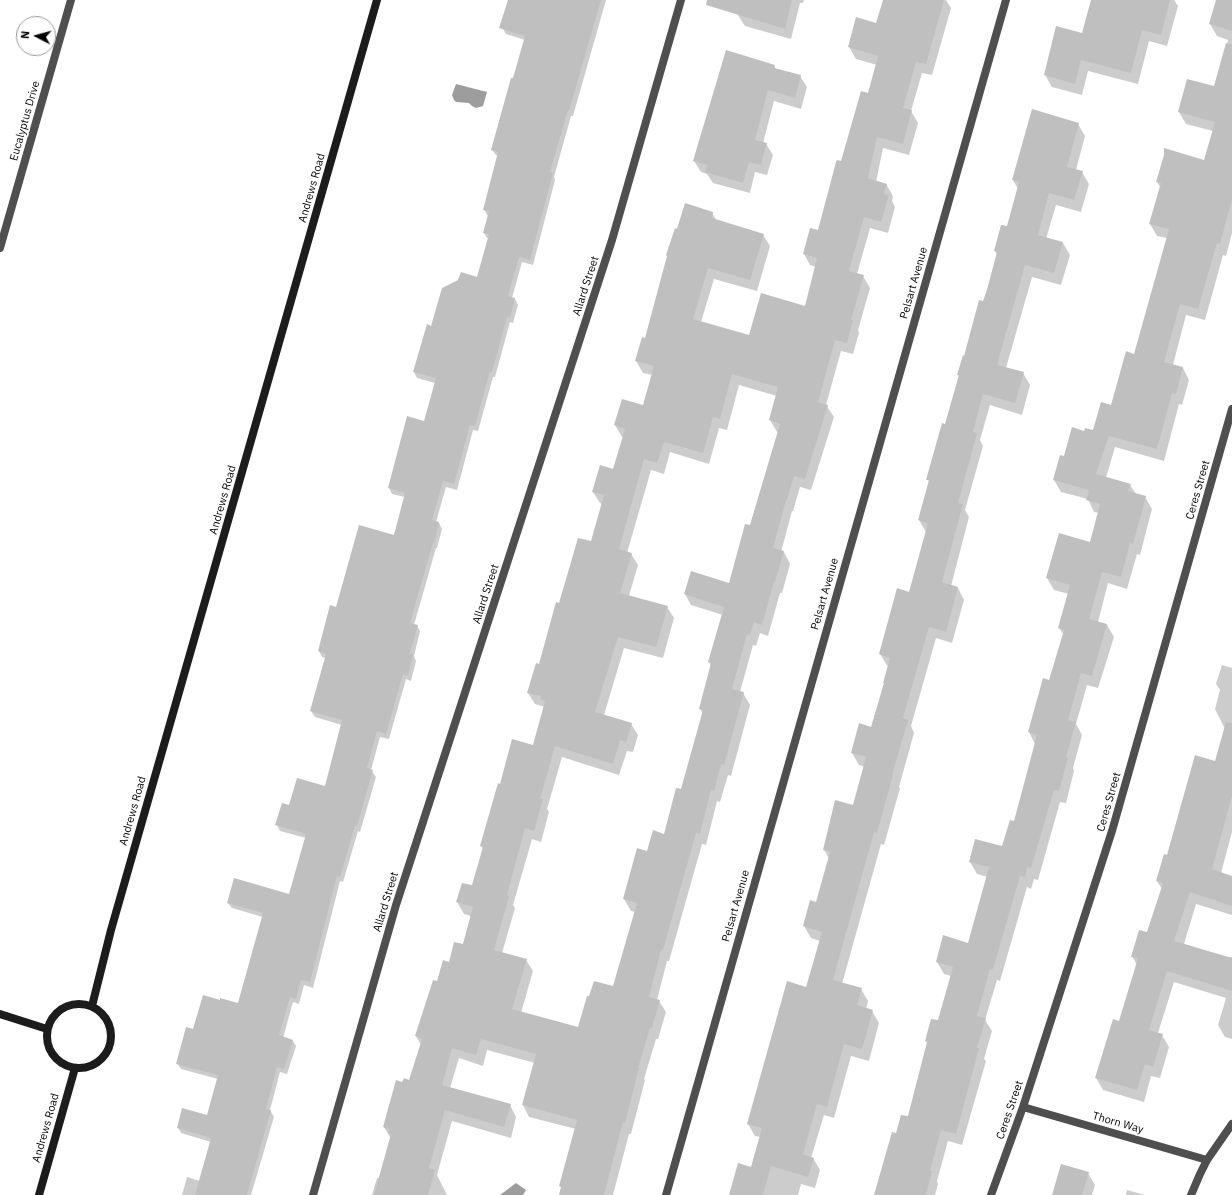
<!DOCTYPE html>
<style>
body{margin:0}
#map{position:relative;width:1232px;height:1195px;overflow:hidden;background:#fff;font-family:"IBM Plex Sans",sans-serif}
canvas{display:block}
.north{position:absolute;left:16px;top:16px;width:40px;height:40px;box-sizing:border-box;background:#fff;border:1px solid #999;border-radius:50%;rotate:276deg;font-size:11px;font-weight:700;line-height:16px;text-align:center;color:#000}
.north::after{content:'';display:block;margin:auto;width:14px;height:18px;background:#000;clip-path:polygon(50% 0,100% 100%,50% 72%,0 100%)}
</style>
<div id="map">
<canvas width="1232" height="1195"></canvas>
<div class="north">N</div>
</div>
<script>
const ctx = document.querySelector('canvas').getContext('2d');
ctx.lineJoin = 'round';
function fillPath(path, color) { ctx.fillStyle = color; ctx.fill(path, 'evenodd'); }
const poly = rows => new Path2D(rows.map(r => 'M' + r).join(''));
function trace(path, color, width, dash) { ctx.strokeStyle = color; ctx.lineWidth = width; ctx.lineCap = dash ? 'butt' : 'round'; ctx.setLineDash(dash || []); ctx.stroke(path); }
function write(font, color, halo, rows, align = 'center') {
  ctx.font = font + ' "IBM Plex Sans",sans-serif'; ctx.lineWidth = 3.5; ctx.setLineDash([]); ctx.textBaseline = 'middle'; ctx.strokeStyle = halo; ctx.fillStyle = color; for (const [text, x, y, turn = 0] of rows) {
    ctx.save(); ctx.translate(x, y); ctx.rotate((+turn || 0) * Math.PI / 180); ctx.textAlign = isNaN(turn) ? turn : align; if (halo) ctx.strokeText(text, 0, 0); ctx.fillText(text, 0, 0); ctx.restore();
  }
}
fillPath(poly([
 [456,84,487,92,483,106,476,108,472,106,469,103,456,102,454,100,452,95],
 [516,1183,526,1190,523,1195,500,1195]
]), '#9d9d9d');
fillPath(poly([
 [511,0,606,0,573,116,571,116,554,177,555,180,533,265,522,262,512,298,515,299,518,305,513,323,510,322,495,377,493,377,478,431,473,430,457,490,446,487,436,522,439,523,442,529,437,548,436,548,414,625,417,626,420,631,414,656,416,661,411,681,406,679,389,739,380,737,371,770,376,777,360,832,358,831,343,882,340,881,313,988,304,985,299,1004,293,1002,283,1038,292,1040,296,1046,287,1074,280,1072,270,1110,274,1117,251,1195,182,1195,187,1177,200,1181,211,1142,181,1133,178,1127,208,1116,218,1079,181,1069,177,1063,193,1031,238,1004,263,917,232,908,228,903,290,895,306,838,280,831,277,825,289,807,325,787,342,725,315,717,311,711,326,658,322,657,319,651,337,608,394,536,405,497,392,494,389,488,425,422,435,383,417,378,414,372,432,327,477,278,489,239,487,238,484,233,489,216,487,215,484,209,498,156,496,155,492,150,525,40,506,34,503,29],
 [742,0,804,0,803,3,800,3,791,39,745,26,738,15],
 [884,0,946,0,951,8,932,75,922,73,911,111,918,123,909,155,883,148,876,182,886,184,893,196,892,201,895,207,888,233,870,228,857,274,863,276,870,288,858,330,859,333,853,354,841,351,826,405,834,417,811,490,800,487,793,511,792,511,781,552,784,552,790,564,782,593,780,593,768,636,760,633,756,646,753,645,740,692,743,693,750,705,731,776,728,775,720,802,717,801,706,845,702,844,669,961,667,961,657,1000,659,1001,666,1012,658,1039,656,1039,644,1079,645,1080,631,1134,629,1134,613,1195,560,1195,562,1189,560,1186,576,1129,529,1117,523,1105,535,1063,487,1050,483,1066,459,1058,450,1088,510,1105,516,1117,511,1138,452,1121,437,1175,447,1195,372,1195,377,1178,380,1178,391,1139,384,1127,403,1083,410,1081,421,1045,416,1036,437,982,449,963,463,945,471,916,464,914,457,902,472,887,483,849,481,846,501,785,533,746,545,707,535,704,528,693,540,665,560,604,592,542,602,504,600,503,593,492,614,470,624,437,622,437,615,425,644,407,653,375,643,373,636,361,646,339,678,230,712,213,717,221,763,235,770,246,757,291,714,279,701,322,750,336,805,307,816,267,810,265,804,254,819,231,842,162,869,95,877,65,856,59,849,47,877,24],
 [739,385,777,396,770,420,777,432,778,432,750,526,730,584,685,594,691,605,723,615,709,662,711,666,700,709,703,714,681,790,665,835,648,853,624,899,631,911,635,912,613,988,579,1028,521,1013,533,971,526,960,502,953,515,908,513,905,532,839,541,842,549,812,547,809,562,757,619,775,627,751,633,752,638,735,631,724,604,715,624,648,663,658,674,618,667,607,629,596,638,565,631,554,627,553,651,470,664,474,670,452,709,464,719,428,727,430],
 [1092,0,1174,0,1178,6,1167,46,1149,41,1138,84,1088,71,1082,95,1052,87,1045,75,1083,34],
 [1217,0,1232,0,1232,233,1226,256,1223,255,1205,320,1186,315,1173,365,1183,368,1189,380,1182,405,1179,404,1164,461,1115,447,1106,478,1130,485,1136,494,1145,497,1152,509,1140,555,1137,554,1127,589,1108,583,1098,622,1107,625,1114,637,1098,688,1087,685,1076,724,1082,735,1073,768,1074,771,1066,803,1060,802,1038,880,1034,879,1031,889,1027,887,1000,981,997,980,985,1020,992,1031,984,1059,986,1061,962,1145,948,1141,937,1181,938,1184,935,1195,876,1195,896,1134,908,1118,928,1044,926,1041,938,1022,951,976,944,974,937,962,969,944,988,877,977,874,970,862,1003,848,1015,823,1035,744,1029,732,1050,681,1064,635,1059,628,1069,594,1054,590,1047,578,1091,544,1099,513,1094,512,1088,499,1061,492,1054,480,1065,457,1085,432,1094,431,1112,406,1135,355,1167,238,1157,236,1150,224,1160,187,1157,182,1204,161,1213,131,1186,124,1179,112,1215,87,1228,40,1217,36,1210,24],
 [774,66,776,69,800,76,807,87,801,109,774,101,763,143,766,144,773,155,767,175,755,172,750,193,713,183,707,174,701,172,694,161],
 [1078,124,1085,136,1076,170,1082,172,1089,184,1081,212,1056,205,1046,239,1063,243,1070,255,1061,285,1032,277,1006,368,1023,373,1030,385,1022,415,990,405,980,440,983,446,965,510,969,517,951,586,958,588,964,600,952,643,936,638,911,726,914,733,899,787,900,788,884,845,881,844,842,984,861,989,868,1001,866,1009,872,1011,879,1023,869,1061,851,1056,834,1118,824,1115,811,1158,813,1158,820,1170,815,1188,801,1184,798,1195,730,1195,751,1168,760,1137,755,1136,748,1124,807,988,820,941,811,938,804,926,817,903,829,859,824,849,853,807,865,767,859,765,852,753,872,728,884,684,884,683,888,667,880,654,910,593,926,532,919,520,929,482,928,480,946,425,959,377,958,375,984,302,997,254,995,251,1007,228,1018,189,1013,180],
 [1222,665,1232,668,1232,832,1221,873,1232,877,1232,915,1196,904,1184,944,1229,958,1230,957,1232,957,1232,1039,1225,1037,1218,1025,1226,998,1174,982,1158,1033,1162,1035,1169,1047,1160,1078,1151,1076,1144,1102,1103,1090,1096,1078,1119,1022,1137,965,1132,956,1147,933,1162,889,1157,881,1168,856,1216,762,1225,729,1215,709,1220,690,1216,684],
 [1088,1173,1095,1185,1092,1195,1053,1195],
 [1127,1190,1145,1195,1126,1195]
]), '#0003');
fillPath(poly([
 [508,0,601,0,569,111,568,110,550,172,553,173,530,260,519,257,508,296,515,298,510,318,507,317,492,372,490,371,475,426,470,425,454,484,443,481,432,520,439,522,434,543,433,543,410,623,418,625,410,653,413,654,408,676,403,674,386,734,377,731,367,768,373,770,357,826,355,826,340,877,337,876,310,982,301,980,296,999,290,997,279,1035,293,1040,284,1069,277,1067,266,1109,271,1110,247,1195,195,1195,211,1138,177,1128,182,1108,207,1115,218,1075,176,1064,186,1027,193,1029,203,995,220,1000,220,998,238,1003,263,913,227,903,234,878,289,894,306,834,275,825,282,803,289,805,297,778,325,786,342,720,310,711,326,654,318,651,330,605,336,607,359,525,394,535,405,493,388,488,407,416,424,421,436,378,413,372,427,324,431,326,442,288,458,280,461,272,477,277,489,234,483,233,489,211,483,210,498,152,491,150,511,78,513,78,525,36,499,28],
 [707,0,792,0,785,29,706,5],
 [883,0,944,0,926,64,916,62,903,108,912,110,903,144,877,137,868,178,887,184,884,194,889,195,881,222,864,217,849,271,864,275,851,320,853,320,847,343,835,340,818,402,828,405,805,479,794,476,787,500,786,500,773,548,784,551,775,582,774,582,762,625,754,622,750,635,747,634,732,689,744,692,724,765,721,764,714,791,711,790,700,834,696,833,663,950,661,950,649,997,660,1000,652,1028,650,1028,638,1068,639,1068,625,1123,623,1122,604,1195,559,1195,561,1187,559,1186,577,1120,522,1105,536,1054,481,1039,476,1055,452,1048,442,1085,511,1104,504,1127,445,1110,429,1168,435,1170,428,1195,374,1195,391,1134,388,1133,389,1129,383,1127,396,1080,402,1082,404,1078,409,1080,422,1039,415,1036,433,980,437,981,443,960,449,962,454,942,463,944,473,907,456,902,462,883,472,885,483,847,480,846,498,783,500,784,512,739,533,745,545,701,540,699,541,696,527,693,536,663,539,664,556,602,559,603,578,538,591,541,604,495,592,492,600,465,613,469,625,429,614,425,622,399,643,405,654,366,635,361,642,337,645,338,667,256,666,255,675,228,677,229,685,203,713,212,712,218,764,234,750,280,708,268,693,319,749,335,761,293,805,306,817,258,803,254,810,228,818,230,836,162,837,160,841,161,861,91,868,93,878,56,848,47,856,17,876,23],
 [732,374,778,387,769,420,780,424,750,525,745,524,729,583,691,571,684,594,724,607,708,662,711,663,699,709,703,710,681,789,676,788,664,834,653,830,647,851,637,848,623,899,637,903,613,986,594,981,589,996,587,996,578,1027,512,1009,527,959,494,950,509,896,507,895,525,828,534,831,543,799,540,799,555,746,613,764,620,740,626,742,632,723,595,712,618,637,656,647,668,606,620,593,632,553,619,549,644,459,657,463,664,442,703,453,713,417,720,419],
 [1091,0,1170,0,1161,35,1142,30,1131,73,1081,60,1075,84,1044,75,1056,26,1082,33],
 [1216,0,1232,0,1232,31,1209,24],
 [1226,43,1232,44,1232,199,1220,244,1217,243,1198,309,1180,304,1164,362,1183,367,1176,394,1172,393,1157,449,1109,436,1096,474,1131,484,1128,491,1146,496,1133,544,1130,543,1121,577,1102,572,1089,619,1107,624,1092,676,1081,673,1068,720,1076,722,1066,757,1068,758,1059,791,1054,790,1031,868,1027,867,1025,877,1020,876,993,969,990,969,977,1016,986,1018,977,1048,979,1048,956,1134,941,1130,930,1171,932,1171,926,1195,874,1195,892,1132,896,1133,901,1115,908,1116,927,1042,925,1041,931,1019,938,1020,953,967,936,962,943,935,968,943,989,867,969,862,975,839,1002,846,1010,820,1014,821,1037,735,1028,732,1043,678,1049,680,1064,630,1058,628,1070,585,1046,578,1059,533,1090,542,1100,504,1086,500,1089,490,1053,480,1060,455,1064,456,1072,427,1084,431,1085,428,1093,430,1101,402,1111,405,1126,351,1134,354,1169,229,1149,224,1161,183,1156,182,1164,155,1164,148,1204,160,1215,122,1178,112,1187,79,1214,86],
 [726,50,775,65,774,68,801,75,795,98,768,90,755,140,767,143,761,165,749,162,743,183,705,172,707,165,693,161],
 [1032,109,1079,123,1067,167,1083,171,1074,200,1049,193,1038,235,1063,242,1054,273,1025,265,997,365,1024,372,1015,403,983,394,973,432,977,433,958,503,963,504,942,582,958,587,946,632,929,627,903,718,908,720,892,775,893,775,877,833,874,832,833,980,862,988,857,1005,873,1010,862,1049,844,1044,827,1107,817,1104,803,1154,814,1158,808,1177,771,1166,763,1195,729,1195,738,1163,751,1167,762,1128,747,1124,787,981,806,987,822,932,803,926,810,900,816,902,830,852,823,850,835,800,853,805,866,757,851,753,859,723,871,727,884,683,883,683,890,658,879,654,897,588,909,592,928,523,918,520,929,480,926,480,942,423,945,424,959,375,957,375,963,355,964,356,979,300,983,301,987,290,997,252,994,251,1001,225,1007,226,1019,182,1012,180],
 [1226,722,1232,723,1232,796,1212,869,1232,876,1232,906,1190,892,1174,941,1232,958,1232,991,1167,971,1149,1030,1163,1034,1153,1067,1145,1064,1137,1090,1095,1078,1113,1019,1119,1021,1138,958,1131,957,1139,930,1147,932,1163,883,1156,881,1164,854,1167,855,1195,755,1215,761],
 [1061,1164,1089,1172,1082,1195,1052,1195]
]), '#bfbfbf');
trace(poly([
 [0,248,71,0],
 [1023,1107,1207,1160],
 [313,1195,396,905,612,240,681,0],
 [666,1195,1006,0],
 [991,1195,1023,1107,1112,831,1232,409],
 [1191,1195,1200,1174,1207,1160,1232,1124]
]), '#4f4f4f', 8);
trace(poly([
 '47 1036a32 32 0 1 1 64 0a32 32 0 1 1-64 0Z',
 [92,1006,111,930,377,0],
 [0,1014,47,1029],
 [39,1195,75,1068]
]), '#1c1c1c', 8);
write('11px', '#000', '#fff', [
 ["Eucalyptus Drive",25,121,-74],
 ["Andrews Road",312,188,-74],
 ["Pelsart Avenue",914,283,-74],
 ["Allard Street",586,286,-72],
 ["Ceres Street",1198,490,-74],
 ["Andrews Road",223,500,-74],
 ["Allard Street",486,594,-72],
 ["Pelsart Avenue",825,594,-74],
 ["Ceres Street",1109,802,-74],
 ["Andrews Road",133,811,-74],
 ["Allard Street",386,902,-73],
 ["Pelsart Avenue",736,906,-74],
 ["Ceres Street",1010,1110,-71],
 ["Thorn Way",1118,1123,16],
 ["Andrews Road",46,1128,-74]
]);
</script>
